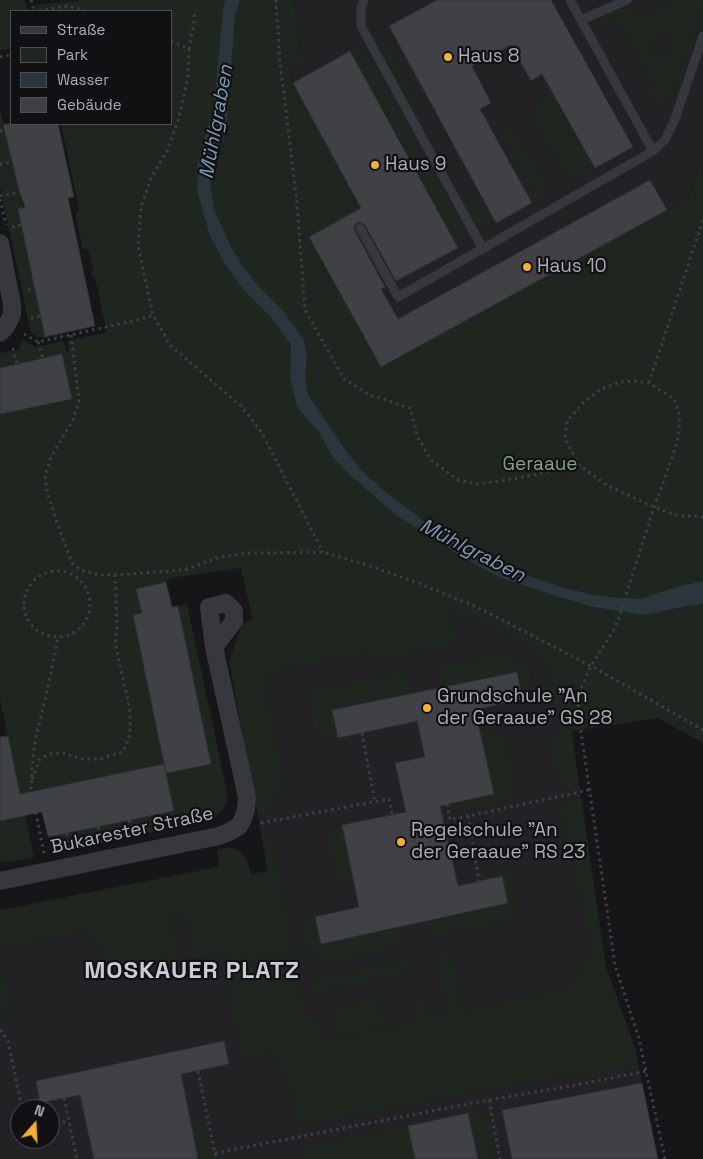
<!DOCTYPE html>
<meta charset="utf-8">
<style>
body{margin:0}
#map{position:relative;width:703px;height:1159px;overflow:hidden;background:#161618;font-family:"Space Grotesk",sans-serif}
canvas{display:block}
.legend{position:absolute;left:10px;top:10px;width:162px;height:115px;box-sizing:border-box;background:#111113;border:1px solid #4d4f55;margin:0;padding:6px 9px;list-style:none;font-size:15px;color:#a8adb8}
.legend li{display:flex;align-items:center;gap:10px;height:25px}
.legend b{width:25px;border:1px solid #4d4f55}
.north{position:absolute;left:10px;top:1099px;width:50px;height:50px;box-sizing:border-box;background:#111113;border:1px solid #4d4f55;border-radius:50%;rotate:19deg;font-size:14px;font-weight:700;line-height:20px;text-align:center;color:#a8adb8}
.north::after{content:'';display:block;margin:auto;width:18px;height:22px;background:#f2b134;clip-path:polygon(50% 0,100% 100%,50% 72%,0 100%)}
</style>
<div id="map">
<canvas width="703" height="1159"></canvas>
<ul class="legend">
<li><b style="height:6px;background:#37383d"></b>Straße</li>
<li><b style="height:14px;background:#1e261f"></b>Park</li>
<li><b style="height:14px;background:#2c353c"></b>Wasser</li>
<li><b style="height:14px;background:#404145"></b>Gebäude</li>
</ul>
<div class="north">N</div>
</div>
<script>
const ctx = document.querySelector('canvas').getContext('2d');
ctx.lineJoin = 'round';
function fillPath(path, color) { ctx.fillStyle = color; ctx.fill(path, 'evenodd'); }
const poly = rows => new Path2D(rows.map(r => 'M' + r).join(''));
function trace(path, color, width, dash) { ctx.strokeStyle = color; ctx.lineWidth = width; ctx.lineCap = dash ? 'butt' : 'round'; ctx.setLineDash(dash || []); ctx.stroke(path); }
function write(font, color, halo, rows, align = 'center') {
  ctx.font = font + ' "Space Grotesk",sans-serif'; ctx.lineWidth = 4.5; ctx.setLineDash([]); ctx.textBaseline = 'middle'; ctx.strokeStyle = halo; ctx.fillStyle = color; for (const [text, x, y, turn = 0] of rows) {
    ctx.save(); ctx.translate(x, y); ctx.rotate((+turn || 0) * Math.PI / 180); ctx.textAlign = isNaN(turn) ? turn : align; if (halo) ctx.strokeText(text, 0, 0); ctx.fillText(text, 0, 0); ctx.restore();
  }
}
fillPath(poly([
 [295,0,703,0,703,155,689,196,667,210,381,367,309,237,293,83,290,70,305,59,298,36],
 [337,563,496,623,562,668,606,967,635,1049,658,1159,478,1159,468,1113,415,1159,0,1159,0,910,220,867,235,877,268,871,229,661,243,623,253,620,241,567],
 [20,1109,50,1109,50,1139,20,1139]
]), '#222225');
fillPath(poly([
 [0,0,25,0,27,11,11,11,11,48,0,51],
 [85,0,295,0,298,36,305,60,290,70,293,83,362,209,309,238,381,367,667,210,689,196,703,155,703,743,658,718,572,731,579,785,558,790,546,736,562,732,544,658,493,627,450,611,457,644,373,660,371,652,286,668,264,679,285,792,270,796,272,810,258,813,229,661,243,623,253,620,241,568,170,578,166,582,136,589,142,613,133,616,164,764,20,794,0,699,0,414,72,399,62,355,0,368,0,353,19,350,23,340,36,347,63,341,67,353,69,352,68,341,107,332,95,278,91,275,93,270,88,249,83,249,75,215,79,209,61,124,171,124,171,11,36,11,34,5],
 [677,0,703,0,703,2,672,95,666,101,658,103,648,101,640,95,656,87,617,20,601,27,598,20,626,7,640,18],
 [656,34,673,39,667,56,651,51],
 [384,35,422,109,417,113,380,46,381,38],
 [358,51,365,51,370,57,417,143,420,149,417,156,410,161,352,55],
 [552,95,594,171,583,178,575,179,566,175,535,122,534,113,536,106,541,100],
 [0,110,23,208,18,209,45,337,37,337,31,333,0,186],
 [509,122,545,182,547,191,544,198,539,203,497,129],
 [423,168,429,170,436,179,463,229,465,235,463,241,458,248,415,169],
 [478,195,494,225,490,229,484,228,479,225,473,220,464,203],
 [187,604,227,792,227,800,223,809,216,817,207,821,52,853,48,837,174,811,166,773,211,764,178,606],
 [503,653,529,668,536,696,522,699,516,672,441,688,437,666],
 [404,671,409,694,332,710,338,738,317,742,306,690],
 [467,726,505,736,515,784,511,786,512,795,507,803,457,813,455,803,493,794],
 [581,798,606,967,635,1049,639,1067,576,1079,567,1075,298,1127,286,1074,278,1075,273,1052,242,1058,219,952,194,957,183,913,170,916,180,961,138,969,119,972,85,932,0,948,0,910,219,867,217,850,226,848,231,848,238,850,244,856,248,863,251,874,268,871,263,842,273,840,306,1018,318,1016,324,1042,413,1022,409,1001,424,998,429,1019,446,1015,433,955,450,951,463,1011,569,988,591,952,560,803],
 [25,815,34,857,0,863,0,821],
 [342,825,353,876,387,868,367,888,335,880,325,828],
 [510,869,518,909,510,921,431,939,427,922,507,903,502,876,489,879,488,874],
 [315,917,321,944,401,927,406,946,325,964,306,948,300,920],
 [0,952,14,1023,0,1008],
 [410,959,413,972,313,994,310,980],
 [378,998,384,1026,335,1037,329,1008],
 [484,1110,494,1159,478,1159,468,1113],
 [188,1111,201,1121,208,1132,214,1159,198,1159],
 [408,1126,415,1159,301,1159,298,1147]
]), '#1e261f');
fillPath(poly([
 [225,0,240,0,235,16,227,122,217,151,210,180,214,209,231,247,242,265,259,287,284,312,304,340,307,357,305,375,308,395,346,451,363,472,383,490,437,531,475,552,514,571,561,587,593,595,619,598,640,599,680,586,703,581,703,603,642,615,589,606,541,591,499,577,466,559,400,518,350,475,332,456,319,432,297,407,290,377,291,345,271,317,243,289,227,267,210,236,197,190,198,161,214,106,223,12]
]), '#2c353c');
const building = poly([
 [437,0,551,0,633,147,595,168,542,74,531,81,511,45,472,66,491,103,480,109,532,203,496,223,389,26,437,0],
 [350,51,458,248,396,281,365,225,360,222,355,224,354,227,355,231,385,287,381,289,398,319,650,180,667,210,381,367,309,237,361,208,293,83,350,51],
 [3,124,58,124,74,197,68,198,95,326,45,337,18,209,25,207,19,190,3,124],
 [62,354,72,399,0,414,0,368,62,354],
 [166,582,172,607,178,606,211,764,166,773,133,615,142,613,136,589,166,582],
 [517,672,522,699,475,710,494,794,440,806,458,886,502,876,508,903,321,944,315,917,359,907,342,825,406,812,395,763,425,757,417,721,338,738,332,710,517,672],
 [8,736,20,794,164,764,174,811,48,837,42,812,0,821,0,737,8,736],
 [224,1041,229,1064,181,1074,198,1159,94,1159,80,1095,40,1103,36,1081,224,1041],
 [642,1083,658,1159,512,1159,502,1110,642,1083],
 [468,1113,478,1159,415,1159,408,1126,468,1113]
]);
fillPath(building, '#404145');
trace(building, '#303034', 1);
trace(poly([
 [31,0,34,11],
 [276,0,280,62,297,203,305,310,344,379,368,394,410,408,418,438,431,460,458,480,478,484,514,479,579,465],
 [39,11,67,6,86,11],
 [171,41,189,49,188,78,178,121,167,151,151,178,141,207,138,246,153,315,170,345,242,407,262,433,323,552],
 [189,49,193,28,195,10],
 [0,57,11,55],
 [0,131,5,130],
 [0,164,12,162],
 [0,196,20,192],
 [0,199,6,225],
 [12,227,21,225],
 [28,290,35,289],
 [31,318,41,316],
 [24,334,38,342,142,319,153,315],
 [71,335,79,401,73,420,51,457,45,475,47,491,57,523,72,563,81,570,99,575,115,575,184,570,220,557,250,553,323,552,370,566,418,583,477,607,591,666,703,730],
 [38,342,43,359],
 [13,348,17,364],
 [649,383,703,220],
 '24 604a33 33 0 1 1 66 0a33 33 0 1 1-66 0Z',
 [362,733,375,802],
 [32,779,40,759,49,754,63,753,81,759,100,759,123,752,130,734,130,710,115,643,117,627,115,575],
 [447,804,450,820,589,790],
 [160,814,163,828],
 [468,816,479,881],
 [129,820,133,834],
 [261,823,389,799,392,814],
 [98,827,102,841],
 [67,833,70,847],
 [44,853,31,789,32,766,35,741,49,683,58,637],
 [0,1030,8,1041,22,1109],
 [198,1071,216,1159],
 [64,1098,77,1159],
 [489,1100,500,1159],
 [50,1125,69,1121],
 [215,1153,489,1100,576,1085,647,1071],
 [665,1159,639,1039,615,965,578,711,580,690,591,666,613,631,619,617,654,507,672,458,678,438,680,416,674,399,649,383,635,381,620,382,600,390,584,402,567,421,565,439,579,465,608,486,654,507,676,515,703,517]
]), '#3d3f44', 3, [2.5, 4]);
trace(poly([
 [364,0,361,8,361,26,483,249],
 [570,0,653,151],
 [581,20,627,0],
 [360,228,398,297,653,151,665,140,675,119,703,36]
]), '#37383d', 9);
trace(poly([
 [0,243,12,304,12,314,7,325,0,333],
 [0,881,219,836,231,831,239,826,243,819,246,809,247,798,245,788,214,647,209,607,226,603,234,611,234,621,214,647]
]), '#37383d', 18);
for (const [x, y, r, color] of [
 [448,57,5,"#f2b134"],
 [375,165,5,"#f2b134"],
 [527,267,5,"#f2b134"],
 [427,708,5,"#f2b134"],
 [401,842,5,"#f2b134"]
]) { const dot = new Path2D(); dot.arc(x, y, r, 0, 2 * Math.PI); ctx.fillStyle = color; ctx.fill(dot); trace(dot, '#111113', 2); }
write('19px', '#a8adb8', '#111113', [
 ["Haus 8",458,57],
 ["Haus 9",385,165],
 ["Haus 10",537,267],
 ["Grundschule \"An",437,697],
 ["der Geraaue\" GS 28",437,719],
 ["Regelschule \"An",411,831],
 ["der Geraaue\" RS 23",411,853]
], 'left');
write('19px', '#7fa381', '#111113', [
 ["Geraaue",540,465]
]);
write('19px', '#a8adb8', '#111113', [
 ["Bukarester Straße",132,831,-12]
]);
write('italic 20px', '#7f9bb3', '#111113', [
 ["Mühlgraben",217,122,-80],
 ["Mühlgraben",472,551,27]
]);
ctx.letterSpacing = '1px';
write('bold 24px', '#c9ccd4', '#111113', [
 ["MOSKAUER PLATZ",192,971]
]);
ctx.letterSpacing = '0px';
</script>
